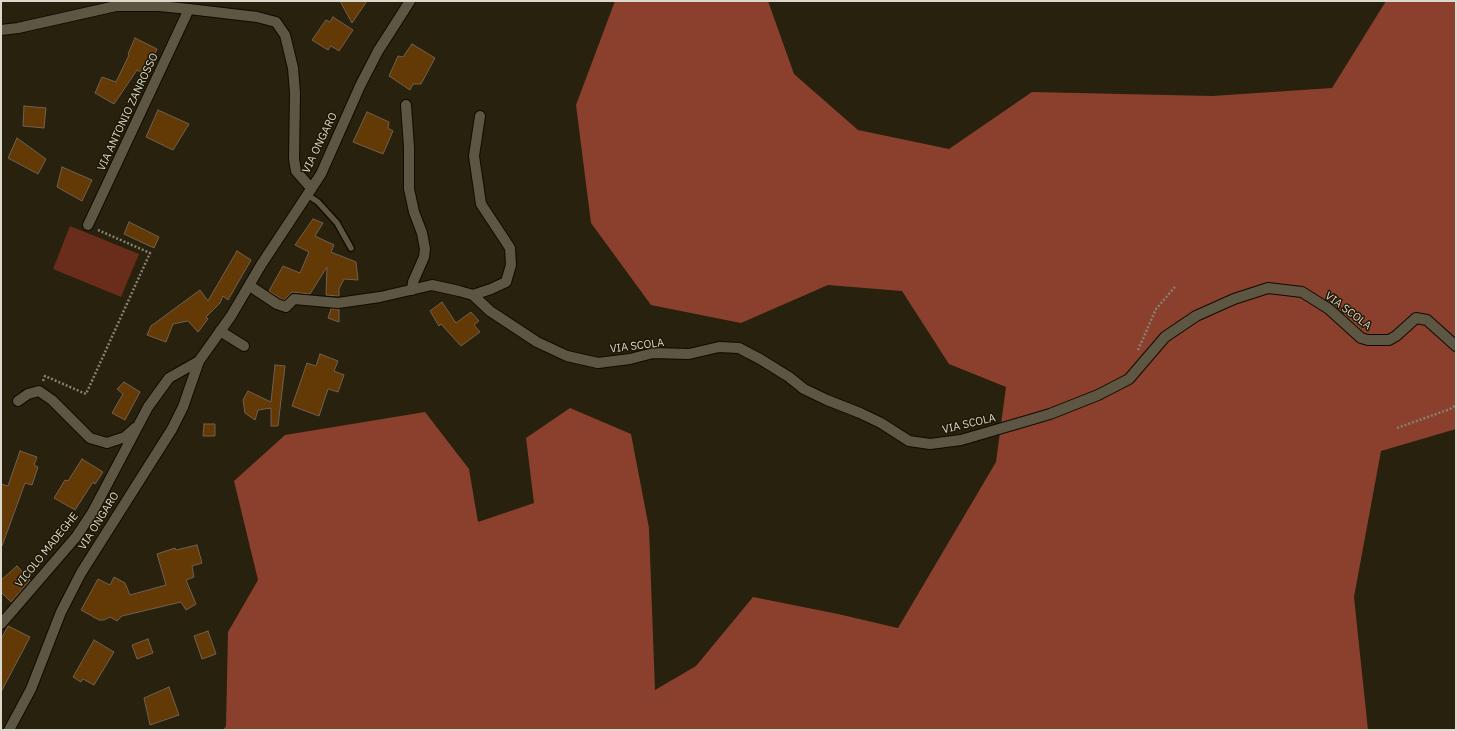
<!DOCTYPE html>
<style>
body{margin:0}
#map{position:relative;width:1457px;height:731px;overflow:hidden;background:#27210e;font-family:"IBM Plex Sans",sans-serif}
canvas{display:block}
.frame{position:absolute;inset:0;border:2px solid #dcd8cc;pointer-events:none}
</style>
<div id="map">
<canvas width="1457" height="731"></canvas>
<div class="frame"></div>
</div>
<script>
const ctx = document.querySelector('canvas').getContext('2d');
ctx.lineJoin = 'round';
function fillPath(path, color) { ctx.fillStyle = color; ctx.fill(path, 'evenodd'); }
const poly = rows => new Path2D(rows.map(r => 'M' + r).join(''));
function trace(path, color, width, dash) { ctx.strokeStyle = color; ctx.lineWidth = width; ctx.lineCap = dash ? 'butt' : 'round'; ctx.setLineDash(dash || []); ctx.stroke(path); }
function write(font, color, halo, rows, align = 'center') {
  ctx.font = font + ' "IBM Plex Sans",sans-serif'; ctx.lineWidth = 3; ctx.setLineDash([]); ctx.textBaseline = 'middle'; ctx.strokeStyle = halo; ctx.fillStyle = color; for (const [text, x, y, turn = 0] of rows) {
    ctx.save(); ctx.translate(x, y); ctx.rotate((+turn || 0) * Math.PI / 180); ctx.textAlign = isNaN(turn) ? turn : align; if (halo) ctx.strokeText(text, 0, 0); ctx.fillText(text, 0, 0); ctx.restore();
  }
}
fillPath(poly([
 [70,226,139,254,121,297,53,269]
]), '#6a2c1b');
fillPath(poly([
 [615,1,768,1,794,74,858,130,949,149,1032,92,1212,96,1332,88,1386,1,1456,1,1456,429,1381,451,1354,597,1368,730,223,730,226,726,228,632,258,580,234,481,285,435,425,412,469,469,478,522,534,503,526,438,570,408,631,434,649,528,655,690,696,666,753,597,838,614,898,628,996,462,1006,387,949,364,902,291,828,285,741,323,651,305,591,223,576,105]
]), '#8a402c');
const building = poly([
 [340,1,367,1,352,23,340,1],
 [333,17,353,30,339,51,331,46,328,50,312,40,326,20,330,22,333,17],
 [135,38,157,49,145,74,137,70,114,104,95,93,102,77,116,82,129,55,128,54,135,38],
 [412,44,435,58,421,84,413,84,410,90,389,76,398,56,403,57,412,44],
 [24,106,46,108,44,128,23,126,24,106],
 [158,110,189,124,173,150,146,137,158,110],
 [367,112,389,122,388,128,393,131,383,154,353,142,367,112],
 [17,138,46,159,38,174,8,158,17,138],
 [62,167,92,180,82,201,57,187,62,167],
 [313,219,323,223,315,236,334,245,331,252,356,262,358,280,344,279,339,289,339,296,326,295,327,267,310,294,292,292,284,300,280,298,269,291,283,266,300,273,309,252,295,245,313,219],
 [129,222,159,237,154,248,124,234,129,222],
 [237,251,251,260,228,300,223,296,220,303,206,317,208,319,198,332,188,321,173,324,166,342,147,335,151,326,200,290,208,301,237,251],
 [442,302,456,323,471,312,479,321,474,325,480,332,461,346,441,324,439,326,430,311,442,302],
 [331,309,339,309,339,322,328,318,331,309],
 [320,354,338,361,334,371,344,375,338,392,328,389,319,416,292,406,307,363,316,366,320,354],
 [275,365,285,366,278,426,271,426,271,408,258,410,255,420,245,413,243,400,248,391,271,402,275,365],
 [124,382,140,392,125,420,112,413,123,394,117,389,124,382],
 [204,424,215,424,215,436,203,436,204,424],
 [20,451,37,457,34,465,38,467,32,485,25,483,2,546,1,545,1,484,8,486,20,451],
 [82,459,103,472,95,484,93,482,75,510,54,498,65,480,68,481,82,459],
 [197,545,202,563,192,566,194,577,186,580,196,604,186,610,181,602,122,616,117,621,110,617,104,620,99,620,81,610,98,579,110,585,114,577,125,583,130,595,166,585,157,554,175,548,176,550,197,545],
 [17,566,30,580,11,602,1,592,1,580,17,566],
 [8,626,30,637,1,692,1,639,8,626],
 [208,631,216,654,202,659,194,636,208,631],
 [148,639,153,653,137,659,132,645,148,639],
 [94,640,114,652,94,685,83,679,81,682,73,677,94,640],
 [169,687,179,715,150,725,144,698,169,687]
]);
fillPath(building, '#633905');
trace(building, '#726051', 1);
const lane = poly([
 [306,194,318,202,337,223,351,248]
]);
const street = poly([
 [406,105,409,147,409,189,414,212,422,233,425,249,424,257,413,282,412,290],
 [88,225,189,9],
 [250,286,277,304,286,307,294,299,338,303,380,297,432,285,459,291,473,295,490,311,537,342,567,356,598,363,630,359,653,353,689,354,719,347,739,348,760,359,789,377,804,389,827,400,860,413,881,423,909,441,930,444,961,440,1016,424,1050,414,1098,395,1129,379,1165,337,1196,316,1234,299,1268,288,1302,292,1329,309,1361,338,1368,340,1389,340,1396,336,1416,318,1427,320,1456,346],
 [473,295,491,289,506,282,511,265,510,248,481,204,474,156,480,116],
 [220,331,244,346],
 [18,401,28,394,39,391,52,400,90,438,107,443,125,437,135,428],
 [1,624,76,537,92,513,148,407,169,378,199,361]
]);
const secondary = poly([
 [1,30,18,28,116,6,159,6,189,9,257,17,276,22,285,35,293,68,295,93,294,159,296,171,311,188],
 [9,730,31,689,61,612,81,573,172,429,183,407,199,361,231,316,261,265,321,174,360,86,378,51,410,1]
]);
trace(lane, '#100a00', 8);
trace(street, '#100a00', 12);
trace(secondary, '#100a00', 12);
trace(poly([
 [1138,350,1156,309,1175,287],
 [43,381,45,376,86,394,150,253,98,230],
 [1397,428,1450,409,1456,405]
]), '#868171', 2.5, [2, 2]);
trace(lane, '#5d5642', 5.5);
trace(street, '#5d5642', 10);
trace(secondary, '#5d5642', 10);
write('11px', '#dcd8cc', '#1d1806', [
 ["VIA ANTONIO ZANROSSO",128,112,-65],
 ["VIA ONGARO",320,143,-64],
 ["VIA SCOLA",1348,311,37],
 ["VIA SCOLA",637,346,-7],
 ["VIA SCOLA",969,424,-13],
 ["VIA ONGARO",99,521,-58],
 ["VICOLO MADEGHE",47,550,-51]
]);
</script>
